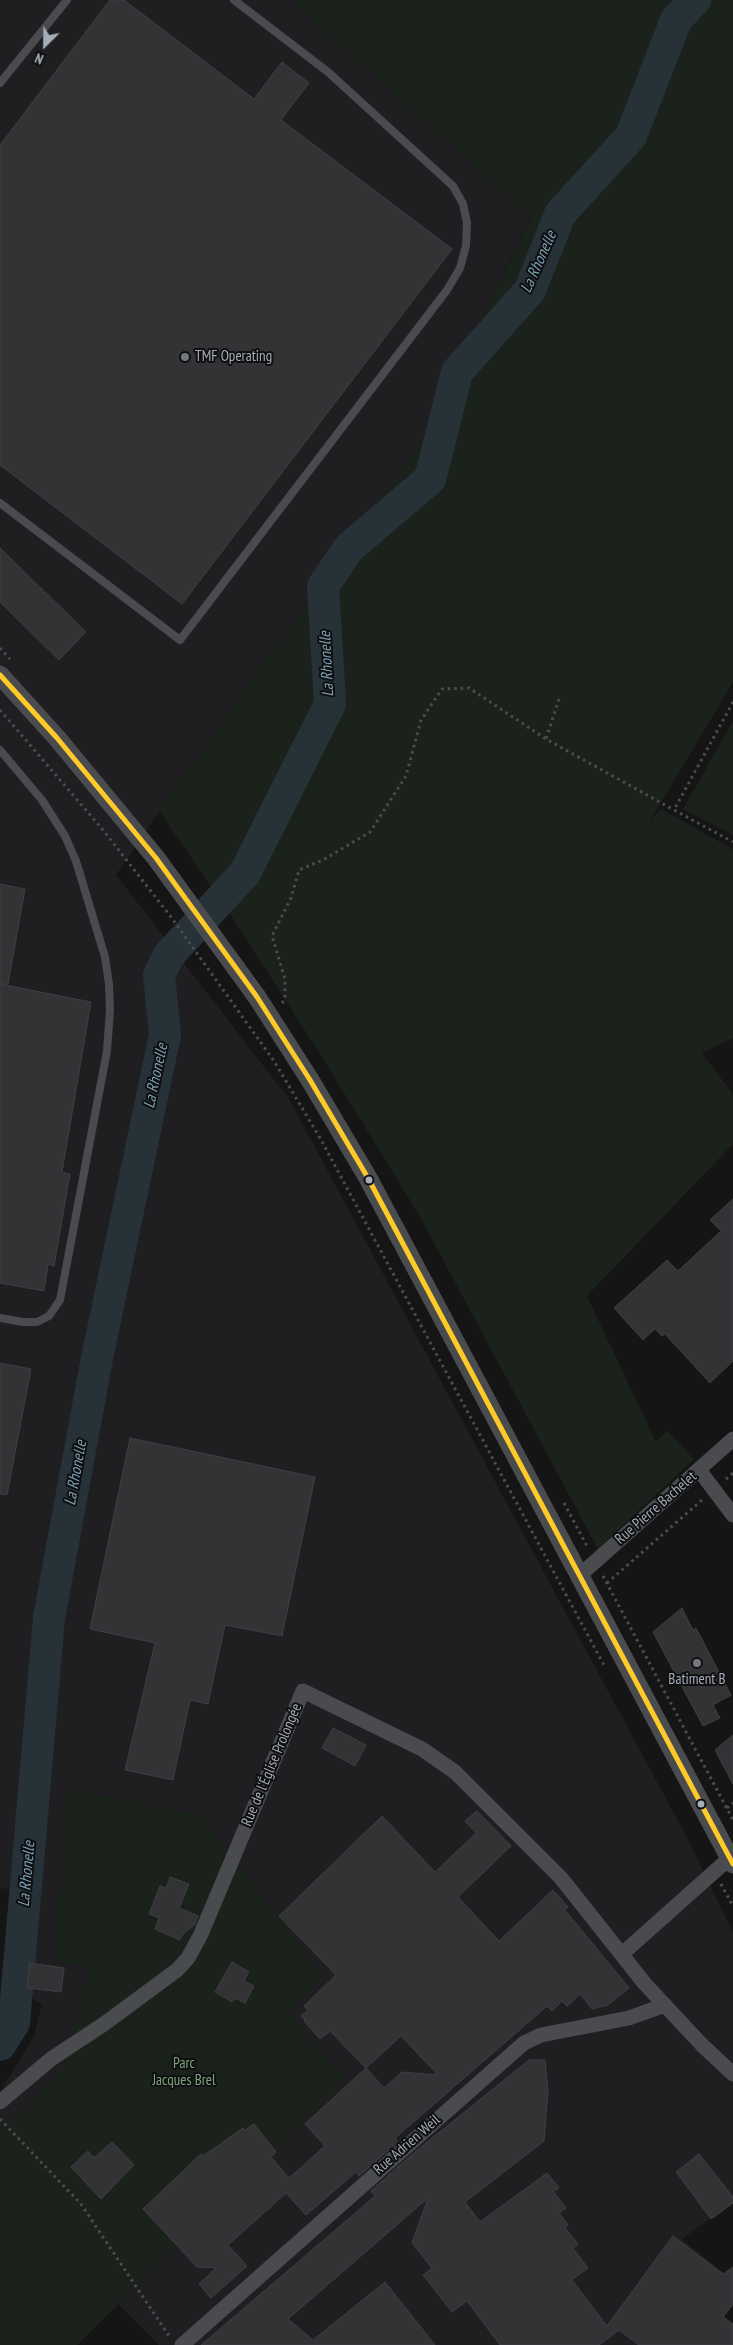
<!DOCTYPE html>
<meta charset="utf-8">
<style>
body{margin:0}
#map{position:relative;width:733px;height:2345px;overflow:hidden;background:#151515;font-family:"PT Sans Narrow",sans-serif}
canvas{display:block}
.north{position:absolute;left:20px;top:20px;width:50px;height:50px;-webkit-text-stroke:4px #0f0f11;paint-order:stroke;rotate:203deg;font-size:14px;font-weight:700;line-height:20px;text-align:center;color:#a5adb8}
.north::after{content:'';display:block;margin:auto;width:18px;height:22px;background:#a5adb8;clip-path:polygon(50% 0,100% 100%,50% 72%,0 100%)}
</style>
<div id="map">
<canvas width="733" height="2345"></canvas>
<div class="north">N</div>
</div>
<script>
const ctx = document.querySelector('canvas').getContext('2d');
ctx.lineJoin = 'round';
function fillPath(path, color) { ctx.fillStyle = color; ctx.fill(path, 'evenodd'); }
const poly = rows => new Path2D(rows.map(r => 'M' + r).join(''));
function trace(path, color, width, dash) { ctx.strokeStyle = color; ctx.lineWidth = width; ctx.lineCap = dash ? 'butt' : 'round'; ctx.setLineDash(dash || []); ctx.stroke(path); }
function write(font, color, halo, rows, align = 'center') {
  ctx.font = font + ' "PT Sans Narrow",sans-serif'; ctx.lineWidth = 4; ctx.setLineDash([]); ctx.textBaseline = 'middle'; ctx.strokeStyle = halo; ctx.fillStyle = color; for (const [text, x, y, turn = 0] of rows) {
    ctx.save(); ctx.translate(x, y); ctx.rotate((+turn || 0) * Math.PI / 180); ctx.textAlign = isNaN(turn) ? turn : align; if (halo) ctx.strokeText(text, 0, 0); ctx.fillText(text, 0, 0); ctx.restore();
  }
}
fillPath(poly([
 [0,0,290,0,531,216,424,437,177,785,116,875,289,1099,685,1834,733,1932,733,2201,682,2239,733,2281,733,2305,723,2318,733,2345,159,2345,0,2185,0,2092,34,2036,42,2004,24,1994,31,1892,0,1888]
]), '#1f1f21');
fillPath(poly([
 [290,0,733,0,733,682,650,821,661,809,733,849,733,1038,702,1053,733,1094,733,1144,587,1296,656,1442,667,1431,694,1459,598,1549,418,1213,320,1054,232,917,159,811,424,437,531,217],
 [733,721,733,835,683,809],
 [68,1790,199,1814,324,1977,287,2012,345,2079,77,2345,0,2345,0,2127,19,2118,63,2066,90,1970,53,1958]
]), '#1b221b');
trace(poly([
 [0,2045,14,2023,49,1618,97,1358,165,1035,159,975,169,955,245,873,330,704,323,586,349,548,430,479,457,372,530,290,560,214,631,136,676,20,695,0]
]), '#273238', 32);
const building = poly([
 [110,0,124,0,254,99,282,62,309,83,281,120,452,249,182,604,0,465,0,145,110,0],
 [0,548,86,632,59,660,0,602,0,548],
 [0,884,25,889,8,984,0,984,0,884],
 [0,984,91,1002,62,1172,70,1174,54,1266,48,1264,44,1291,0,1283,0,984],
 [733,1199,733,1361,710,1383,665,1334,662,1336,655,1329,643,1340,614,1308,667,1260,678,1271,721,1231,710,1220,733,1199],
 [0,1363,31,1369,7,1495,0,1494,0,1363],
 [130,1438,315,1477,282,1636,225,1625,208,1704,190,1700,173,1780,125,1770,155,1643,90,1629,130,1438],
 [682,1608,693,1630,696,1628,731,1695,713,1705,720,1718,703,1726,653,1632,682,1608],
 [333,1728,366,1745,355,1766,322,1748,333,1728],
 [733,1735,733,1784,715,1750,733,1735],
 [477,1811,511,1846,458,1897,499,1941,553,1890,568,1907,565,1910,629,1988,608,2005,592,2009,580,1994,567,2006,562,2001,552,2011,547,2006,395,2138,398,2142,359,2176,356,2172,306,2215,286,2193,228,2245,247,2266,211,2298,199,2284,216,2268,197,2267,143,2209,201,2154,203,2156,243,2128,245,2130,254,2124,276,2152,271,2157,289,2178,325,2146,305,2124,366,2068,330,2031,320,2039,304,2021,305,2020,301,2016,308,2010,304,2006,336,1975,279,1916,382,1816,435,1872,476,1833,465,1821,477,1811],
 [401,2036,438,2075,402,2072,384,2088,366,2068,401,2036],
 [170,1877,189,1884,179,1908,198,1916,195,1924,182,1935,180,1940,155,1929,159,1918,149,1914,160,1886,166,1888,170,1877],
 [232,1962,249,1972,244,1981,254,1986,245,2003,235,1998,232,2002,215,1992,232,1962],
 [30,1963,64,1968,61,1992,27,1988,30,1963],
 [529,2060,545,2060,548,2091,544,2141,465,2202,480,2222,547,2173,559,2188,553,2191,566,2208,559,2213,568,2225,565,2228,578,2244,573,2248,588,2268,572,2280,607,2326,673,2236,723,2274,733,2267,733,2304,723,2317,733,2324,733,2345,639,2345,619,2330,599,2345,500,2345,467,2301,452,2312,423,2275,432,2268,412,2243,428,2198,288,2319,313,2340,385,2282,435,2345,201,2345,375,2196,371,2191,410,2156,529,2060],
 [112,2142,134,2165,101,2199,71,2167,88,2151,94,2158,112,2142],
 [699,2154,733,2197,733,2203,711,2219,676,2172,699,2154]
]);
fillPath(building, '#333335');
trace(building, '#3d3f42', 1);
trace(poly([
 [0,648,10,659],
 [559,699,546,739,674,810],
 [733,702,674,810,733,842],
 [0,710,103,830,171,917,274,1061,320,1138,605,1667],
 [282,1003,285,999,285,979,272,936,291,898,299,870,323,860,370,832,406,776,421,720,442,689,469,688,546,739],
 [726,1479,733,1473],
 [564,1503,588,1548],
 [603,1576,733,1820],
 [607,1583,702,1500],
 [727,1808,733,1803],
 [721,1884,733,1906],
 [0,2119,81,2204,169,2336]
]), '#4b4d50', 3, [2.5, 4]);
trace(poly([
 [0,83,67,0],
 [0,503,180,640,447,290,460,268,466,246,467,223,463,204,453,186,328,72,234,0],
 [0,750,42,800,65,836,76,861,105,957,109,984,110,1010,107,1051,60,1300,49,1316,37,1322,23,1322,0,1318]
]), '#494b4e', 8);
trace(poly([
 [699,1470,733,1515],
 [579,1576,733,1439],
 [622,1954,733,1855],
 [0,2102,51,2059,104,2024,177,1970,188,1958,201,1934,303,1691,422,1749,455,1772,561,1878,645,1984,702,2045,733,2074],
 [182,2345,524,2043,541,2035,629,2018,665,2005]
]), '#494b4e', 15);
trace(poly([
 [0,675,57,738,156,858,257,997,310,1080,368,1178,733,1864]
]), '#494b4e', 19);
trace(poly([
 [0,675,57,738,156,858,257,997,310,1080,368,1178,733,1864]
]), '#feca28', 5);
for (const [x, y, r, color] of [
 [185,357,5,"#73787f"],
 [369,1180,4.5,"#a5adb8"],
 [697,1663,5,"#73787f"],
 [701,1804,4.5,"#a5adb8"]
]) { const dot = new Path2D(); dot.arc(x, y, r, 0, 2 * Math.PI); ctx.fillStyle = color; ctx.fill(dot); trace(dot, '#0f0f11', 2); }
write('15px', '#a5adb8', '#0f0f11', [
 ["TMF Operating",195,357],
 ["Batiment B",697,1680,"center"]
], 'left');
write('15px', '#a5adb8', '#0f0f11', [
 ["Rue Pierre Bachelet",656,1508,-41],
 ["Rue de l'Église Prolongée",272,1765,-67],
 ["Rue Adrien Weil",407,2145,-41]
]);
write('15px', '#7ca47a', '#0f0f11', [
 ["Parc",184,2064],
 ["Jacques Brel",184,2081]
]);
write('italic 16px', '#79a0b5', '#0f0f11', [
 ["La Rhonelle",539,262,-66],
 ["La Rhonelle",327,664,-93],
 ["La Rhonelle",156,1076,-78],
 ["La Rhonelle",76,1473,-80],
 ["La Rhonelle",27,1874,-85]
]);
</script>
